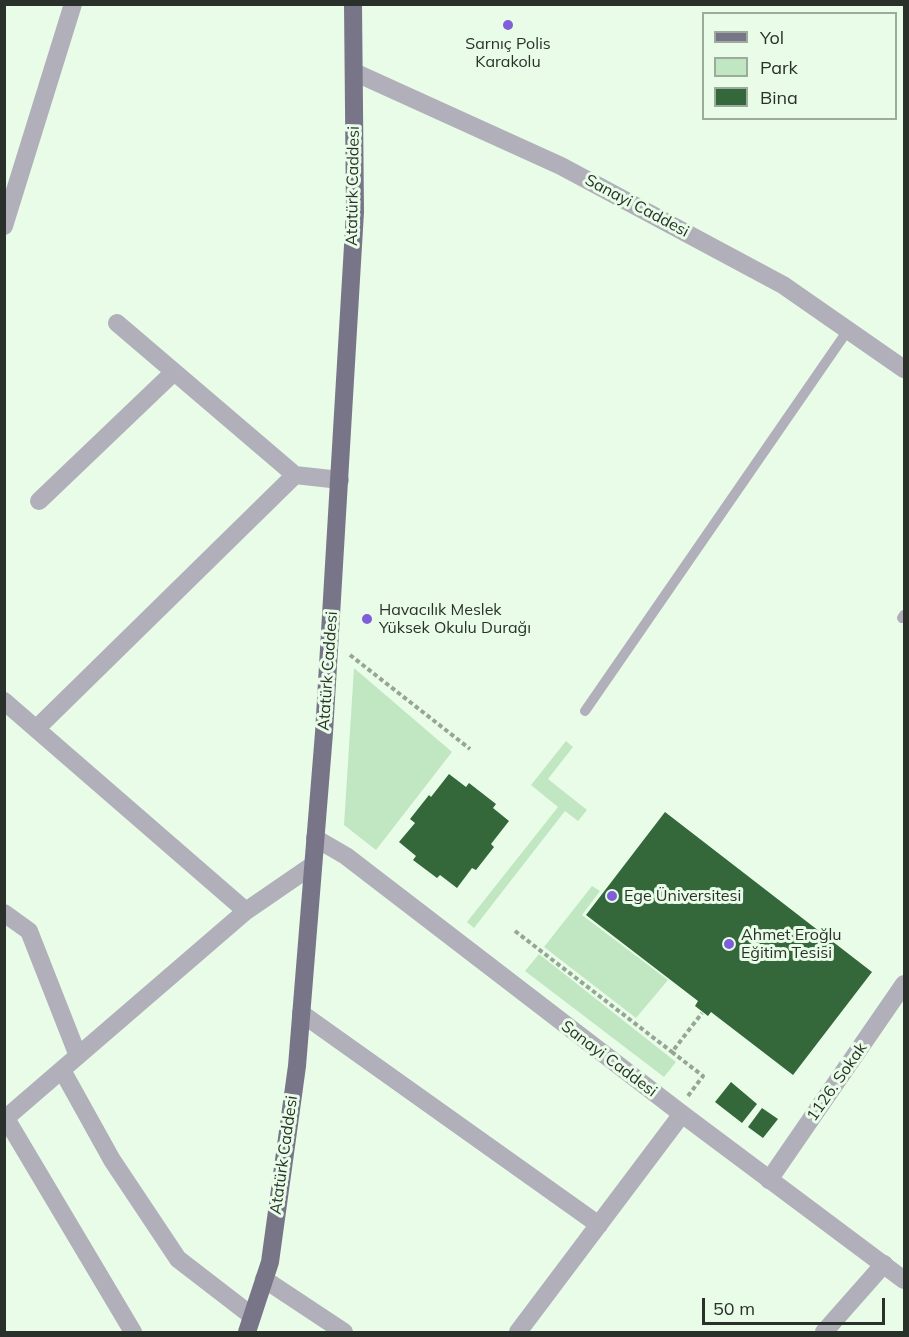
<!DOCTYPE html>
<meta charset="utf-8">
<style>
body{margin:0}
#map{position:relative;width:909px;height:1337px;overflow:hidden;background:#e8fce8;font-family:Mulish,sans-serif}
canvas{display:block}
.frame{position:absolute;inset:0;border:6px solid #29312a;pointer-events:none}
.legend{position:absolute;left:702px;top:12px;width:195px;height:108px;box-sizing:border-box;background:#e8fce8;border:2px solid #9cab9c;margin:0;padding:8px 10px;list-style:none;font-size:18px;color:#29312a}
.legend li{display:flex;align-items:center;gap:12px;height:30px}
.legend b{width:30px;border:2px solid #9cab9c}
.scale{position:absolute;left:702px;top:1298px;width:183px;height:27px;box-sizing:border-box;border:3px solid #29312a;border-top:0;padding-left:8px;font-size:18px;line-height:21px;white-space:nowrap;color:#29312a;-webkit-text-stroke:4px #e8fce8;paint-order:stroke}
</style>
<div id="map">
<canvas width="909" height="1337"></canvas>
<div class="frame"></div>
<ul class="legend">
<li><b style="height:8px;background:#787588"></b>Yol</li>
<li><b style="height:16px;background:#c0e7c2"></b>Park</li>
<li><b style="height:16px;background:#346739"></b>Bina</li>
</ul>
<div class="scale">50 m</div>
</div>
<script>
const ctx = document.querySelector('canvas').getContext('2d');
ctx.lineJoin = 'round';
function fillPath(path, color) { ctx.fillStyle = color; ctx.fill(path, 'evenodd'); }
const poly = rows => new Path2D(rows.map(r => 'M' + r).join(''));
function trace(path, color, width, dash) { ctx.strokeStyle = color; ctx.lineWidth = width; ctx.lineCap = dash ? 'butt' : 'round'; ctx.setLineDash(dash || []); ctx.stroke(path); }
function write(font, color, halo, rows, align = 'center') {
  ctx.font = font + ' Mulish,sans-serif'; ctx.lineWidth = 6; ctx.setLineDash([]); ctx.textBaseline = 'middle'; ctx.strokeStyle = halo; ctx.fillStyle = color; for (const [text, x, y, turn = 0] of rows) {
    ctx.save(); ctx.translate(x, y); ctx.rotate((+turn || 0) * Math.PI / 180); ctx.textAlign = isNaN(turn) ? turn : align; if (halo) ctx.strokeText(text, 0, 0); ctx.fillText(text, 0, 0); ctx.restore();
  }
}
fillPath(poly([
 [354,668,452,752,376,850,344,825],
 [566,741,573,747,548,779,587,810,578,821,565,811,474,928,467,922,558,807,531,785],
 [592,886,600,891,582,915,668,980,636,1018,544,947],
 [539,954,676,1062,664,1077,525,971]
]), '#c0e7c2');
fillPath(poly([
 [449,774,466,787,469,783,496,804,493,808,509,821,491,844,494,847,476,870,472,868,457,888,440,875,437,878,413,860,416,856,399,842,415,823,410,819,429,795,431,797],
 [665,812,872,972,793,1075,711,1012,708,1016,695,1006,698,1001,586,915],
 [731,1082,757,1104,742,1123,715,1102],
 [762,1108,778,1119,763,1138,748,1127]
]), '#346739');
trace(poly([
 [350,655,470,749],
 [515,931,672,1052],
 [688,1096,703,1076,672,1052,702,1013]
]), '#97a597', 4, [4.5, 3]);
trace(poly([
 [902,618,904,615],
 [585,711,848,330]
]), '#b1afba', 10);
trace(poly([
 [4,226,73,4],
 [117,323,295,475,340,480],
 [39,501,174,372],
 [4,701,246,911],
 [36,729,295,475],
 [4,913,29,931,78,1056],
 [301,1013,599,1225],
 [62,1070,112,1160,178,1259,252,1316],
 [4,1115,133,1332],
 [7,1117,246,911,313,865],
 [769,1180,904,984],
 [264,1279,344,1332],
 [518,1332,682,1114],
 [824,1332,884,1264]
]), '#b1afba', 18);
trace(poly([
 [354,72,561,166,783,285,904,369],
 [315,838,346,856,682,1114,904,1280]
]), '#b1afba', 18);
trace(poly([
 [247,1332,270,1262,297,1066,324,733,355,212,353,4]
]), '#787588', 18);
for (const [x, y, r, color] of [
 [508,25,6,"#7e5ed9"],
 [367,619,6,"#7e5ed9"],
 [612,896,6,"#7e5ed9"],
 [729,944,6,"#7e5ed9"]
]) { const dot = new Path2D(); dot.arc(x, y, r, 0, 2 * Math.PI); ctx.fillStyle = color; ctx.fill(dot); trace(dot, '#e8fce8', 2); }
write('16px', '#29312a', '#e8fce8', [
 ["Sarnıç Polis",508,44,"center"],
 ["Karakolu",508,62,"center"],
 ["Havacılık Meslek",379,610],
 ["Yüksek Okulu Durağı",379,628],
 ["Ege Üniversitesi",624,896],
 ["Ahmet Eroğlu",741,935],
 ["Eğitim Tesisi",741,953]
], 'left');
write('16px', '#29312a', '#e8fce8', [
 ["Atatürk Caddesi",353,186,-89],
 ["Sanayi Caddesi",637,206,28],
 ["Atatürk Caddesi",328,671,-86],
 ["Sanayi Caddesi",609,1059,37],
 ["1126. Sokak",837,1082,-55],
 ["Atatürk Caddesi",284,1155,-82]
]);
</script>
